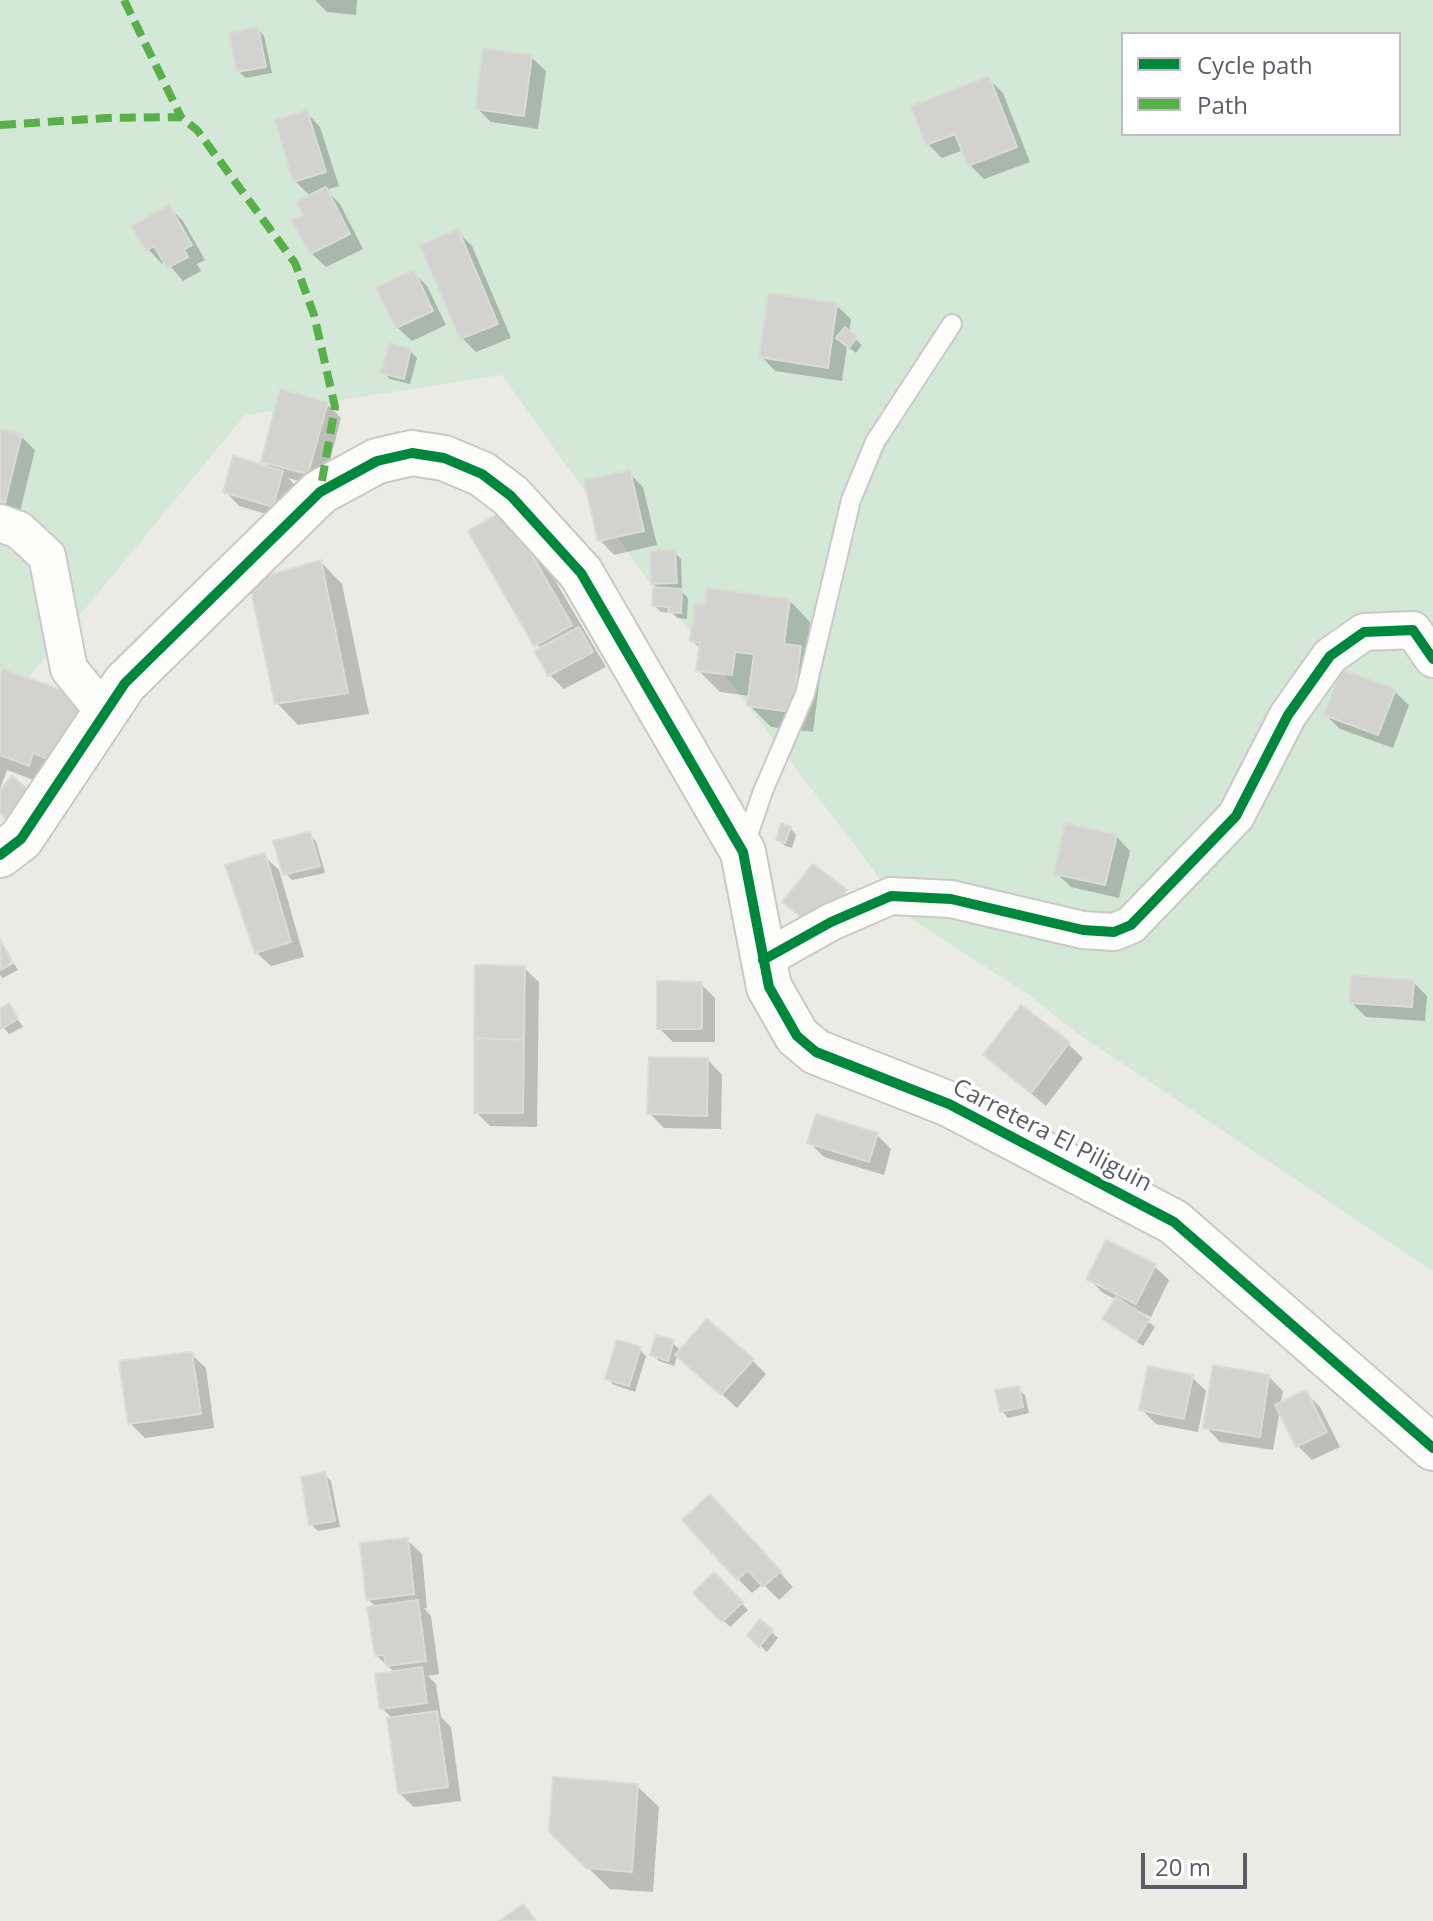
<!DOCTYPE html>
<style>
body{margin:0}
#map{position:relative;width:1433px;height:1921px;overflow:hidden;background:#ebebe6;font-family:"Open Sans",sans-serif}
canvas{display:block}
.legend{position:absolute;left:1121px;top:32px;width:280px;height:104px;box-sizing:border-box;background:#fff;border:2px solid #bebec1;margin:0;padding:10px 14px;list-style:none;font-size:24px;color:#5c5d64}
.legend li{display:flex;align-items:center;gap:16px;height:40px}
.legend b{width:40px;border:2px solid #bebec1}
.scale{position:absolute;left:1141px;top:1853px;width:106px;height:36px;box-sizing:border-box;border:4px solid #5c5d64;border-top:0;padding-left:10px;font-size:24px;line-height:28px;white-space:nowrap;color:#5c5d64;-webkit-text-stroke:6px #fff;paint-order:stroke}
</style>
<div id="map">
<canvas width="1433" height="1921"></canvas>
<ul class="legend">
<li><b style="height:10px;background:#00873e"></b>Cycle path</li>
<li><b style="height:10px;background:#58b04a"></b>Path</li>
</ul>
<div class="scale">20 m</div>
</div>
<script>
const ctx = document.querySelector('canvas').getContext('2d');
ctx.lineJoin = 'round';
function fillPath(path, color) { ctx.fillStyle = color; ctx.fill(path, 'evenodd'); }
const poly = rows => new Path2D(rows.map(r => 'M' + r).join(''));
function trace(path, color, width, dash) { ctx.strokeStyle = color; ctx.lineWidth = width; ctx.lineCap = dash ? 'butt' : 'round'; ctx.setLineDash(dash || []); ctx.stroke(path); }
function write(font, color, halo, rows, align = 'center') {
  ctx.font = font + ' "Open Sans",sans-serif'; ctx.lineWidth = 7; ctx.setLineDash([]); ctx.textBaseline = 'middle'; ctx.strokeStyle = halo; ctx.fillStyle = color; for (const [text, x, y, turn = 0] of rows) {
    ctx.save(); ctx.translate(x, y); ctx.rotate((+turn || 0) * Math.PI / 180); ctx.textAlign = isNaN(turn) ? turn : align; if (halo) ctx.strokeText(text, 0, 0); ctx.fillText(text, 0, 0); ctx.restore();
  }
}
fillPath(poly([
 [0,0,1433,0,1433,1271,1077,1033,1029,995,910,918,700,643,653,587,502,375,245,415,0,712],
 [1123,34,1399,34,1399,134,1123,134]
]), '#d3e8d6');
fillPath(poly([
 [315,0,357,0,356,15,327,12],
 [258,29,264,36,272,73,246,78,239,72],
 [531,57,546,71,538,129,491,122,477,108],
 [989,79,1003,93,1030,162,984,179,970,165,964,150,942,158,928,144],
 [306,112,320,127,339,186,326,190,340,204,363,249,326,267,311,253,305,217,311,197,295,181],
 [169,207,183,221,205,260,197,264,201,271,183,281,166,261,162,264,148,249],
 [457,231,472,246,511,338,476,352,462,338],
 [413,272,427,286,446,325,412,341,397,327],
 [836,305,851,319,849,333,862,345,856,353,847,346,842,381,775,371,761,356],
 [410,351,417,358,410,384,390,379,384,373],
 [327,404,341,418,323,487,288,478,297,487,287,520,239,506,225,491,272,470,264,461],
 [0,431,21,436,35,450,19,516,0,512],
 [629,473,643,487,657,545,614,555,600,540],
 [470,532,527,533,606,667,564,689,550,675,541,650],
 [674,552,681,559,682,589,679,589,688,598,687,619,677,618,672,613,661,612,654,606,659,590,653,583],
 [321,562,342,584,369,714,298,725,277,703],
 [789,600,810,622,806,654,821,669,813,732,771,727,749,705,750,696,720,692,698,670,701,649,692,641],
 [0,682,111,724,95,768,87,765,50,786,7,770,0,789],
 [1394,691,1409,705,1393,748,1340,729,1326,715],
 [790,828,796,835,792,848,785,846,778,840],
 [310,835,316,841,325,873,292,880,285,873],
 [1116,836,1130,851,1119,898,1071,887,1056,873],
 [264,856,279,870,304,957,271,966,256,952],
 [0,941,18,970,3,978,0,975],
 [524,968,539,982,537,1127,490,1126,476,1112],
 [1413,982,1427,996,1425,1021,1366,1017,1351,1002],
 [701,984,715,998,715,1042,673,1042,659,1028],
 [9,1006,23,1027,9,1034,0,1023,0,1011],
 [1068,1044,1083,1058,1046,1106,985,1055],
 [708,1060,722,1075,721,1129,664,1128,649,1113],
 [877,1135,891,1149,884,1175,824,1157,809,1142],
 [1154,1266,1169,1280,1151,1317,1139,1311,1137,1313,1155,1327,1143,1346,1104,1318,1117,1300,1103,1293,1089,1279],
 [672,1342,681,1351,752,1360,766,1374,737,1408,678,1354,674,1366,659,1361,652,1355],
 [639,1349,646,1356,635,1392,614,1385,608,1379],
 [191,1354,206,1368,214,1428,145,1438,130,1423],
 [1268,1376,1283,1391,1280,1405,1306,1393,1320,1407,1340,1447,1312,1460,1297,1445,1280,1409,1273,1450,1220,1442,1206,1427],
 [1192,1377,1206,1391,1198,1432,1156,1424,1141,1409],
 [1018,1388,1025,1395,1029,1413,1008,1418,1002,1411],
 [325,1475,331,1481,340,1527,318,1531,311,1524],
 [724,1511,793,1587,779,1600,763,1584,752,1593,738,1579],
 [407,1540,422,1554,427,1608,424,1608,431,1616,439,1674,428,1676,436,1684,441,1717,451,1727,461,1801,414,1807,399,1793,393,1719,382,1708,395,1673,376,1655,377,1608,368,1599],
 [714,1575,748,1610,730,1627,696,1593],
 [761,1622,778,1638,767,1652,749,1635],
 [637,1786,659,1807,653,1892,610,1889,551,1832]
]), '#0003');
const building = poly([
 [258,27,266,67,237,72,229,33,258,27],
 [483,48,532,55,524,116,475,109,483,48],
 [989,76,1017,147,968,166,955,134,926,145,911,106,989,76],
 [307,110,326,172,293,182,275,120,307,110],
 [326,187,350,234,310,254,292,220,303,216,296,202,326,187],
 [169,205,192,245,184,250,188,257,167,268,154,246,146,251,131,226,169,205],
 [458,229,498,324,460,339,420,245,458,229],
 [414,270,433,311,396,328,376,287,414,270],
 [768,293,837,303,828,368,759,357,768,293],
 [845,327,857,337,849,348,836,338,845,327],
 [389,343,411,349,404,379,381,373,389,343],
 [280,389,328,402,308,474,261,462,280,389],
 [0,429,22,434,5,503,0,502,0,429],
 [233,456,283,471,273,507,223,492,233,456],
 [630,470,644,531,598,541,584,480,630,470],
 [506,509,572,625,534,646,468,531,506,509],
 [675,550,677,583,651,584,650,551,675,550],
 [321,560,348,693,275,704,249,581,321,560],
 [653,587,682,589,681,613,668,612,669,607,652,606,653,587],
 [707,588,790,599,784,644,801,646,792,712,747,706,754,654,735,652,732,675,696,671,700,643,690,641,695,603,705,604,707,588],
 [579,627,593,652,548,676,534,651,579,627],
 [3,669,91,701,58,763,33,753,29,766,0,755,0,676,3,669],
 [1341,669,1396,689,1378,735,1324,715,1341,669],
 [12,776,30,791,6,819,0,813,0,790,12,776],
 [781,823,791,827,785,843,776,840,781,823],
 [1065,823,1117,835,1105,885,1054,874,1065,823],
 [310,832,320,866,283,875,273,841,310,832],
 [265,853,291,942,255,953,225,865,265,853],
 [813,864,847,890,816,929,782,902,813,864],
 [0,939,13,963,0,970,0,939],
 [475,965,525,966,524,1040,474,1038,475,965],
 [1351,975,1414,980,1412,1007,1349,1003,1351,975],
 [657,981,702,982,702,1029,657,1029,657,981],
 [9,1003,18,1019,1,1029,0,1009,9,1003],
 [1021,1005,1070,1042,1031,1093,983,1055,1021,1005],
 [474,1038,524,1040,523,1113,474,1113,474,1038],
 [649,1057,708,1058,707,1116,647,1114,649,1057],
 [816,1114,878,1133,869,1162,807,1143,816,1114],
 [1106,1240,1156,1264,1136,1304,1086,1279,1106,1240],
 [1116,1297,1150,1319,1136,1341,1102,1319,1116,1297],
 [707,1319,754,1359,721,1395,675,1355,707,1319],
 [656,1335,674,1340,668,1361,650,1355,656,1335],
 [617,1340,641,1347,629,1386,605,1379,617,1340],
 [192,1352,201,1414,128,1424,119,1361,192,1352],
 [1213,1365,1269,1375,1260,1437,1203,1428,1213,1365],
 [1148,1366,1193,1375,1184,1419,1139,1410,1148,1366],
 [1019,1386,1023,1407,1000,1412,995,1390,1019,1386],
 [1306,1390,1327,1432,1296,1447,1275,1405,1306,1390],
 [325,1472,335,1521,309,1525,301,1477,325,1472],
 [710,1494,781,1571,763,1587,748,1570,737,1580,682,1520,710,1494],
 [408,1538,414,1594,366,1600,360,1543,408,1538],
 [714,1572,743,1602,722,1622,693,1593,714,1572],
 [418,1600,426,1661,386,1666,384,1655,375,1656,367,1607,418,1600],
 [760,1619,773,1630,759,1647,747,1635,760,1619],
 [422,1667,427,1703,380,1709,375,1674,422,1667],
 [437,1711,448,1787,398,1794,387,1718,437,1711],
 [553,1777,638,1784,632,1872,586,1868,549,1832,553,1777],
 [523,1904,536,1921,499,1921,523,1904]
]);
fillPath(building, '#d2d2cf');
trace(building, '#dadad6', 2);
const lane = poly([
 [745,844,763,791,805,694,851,500,875,442,952,324]
]);
const street = poly([
 [0,523,19,530,47,556,69,669,105,713],
 [763,960,831,922,891,896,951,899,1083,930,1114,932,1131,925,1236,816,1288,715,1330,656,1364,632,1413,630,1433,659]
]);
const secondary = poly([
 [0,855,21,839,125,683,320,492,377,461,412,453,444,458,482,474,511,496,581,573,743,852,769,987,797,1036,816,1052,949,1104,1174,1222,1433,1448]
]);
trace(lane, '#c9c9c8', 22);
trace(street, '#c9c9c8', 40);
trace(secondary, '#c8c8c8', 48);
trace(lane, '#fcfcfb', 18);
trace(street, '#fcfcfb', 36);
trace(secondary, '#fcfcfb', 44);
trace(poly([
 [124,0,181,117],
 [0,125,107,118,181,117,197,130,295,263,314,315,335,407,320,492]
]), '#58b04a', 8, [16, 8]);
trace(poly([
 [0,855,21,839,125,683,320,492,377,461,412,453,444,458,482,474,511,496,581,573,743,852,769,987,797,1036,816,1052,949,1104,1174,1222,1433,1448],
 [763,960,831,922,891,896,951,899,1083,930,1114,932,1131,925,1236,816,1288,715,1330,656,1364,632,1413,630,1433,659]
]), '#00873e', 10);
write('24px', '#5c5d64', '#fff', [
 ["Carretera El Piliguin",1052,1136,27]
]);
</script>
